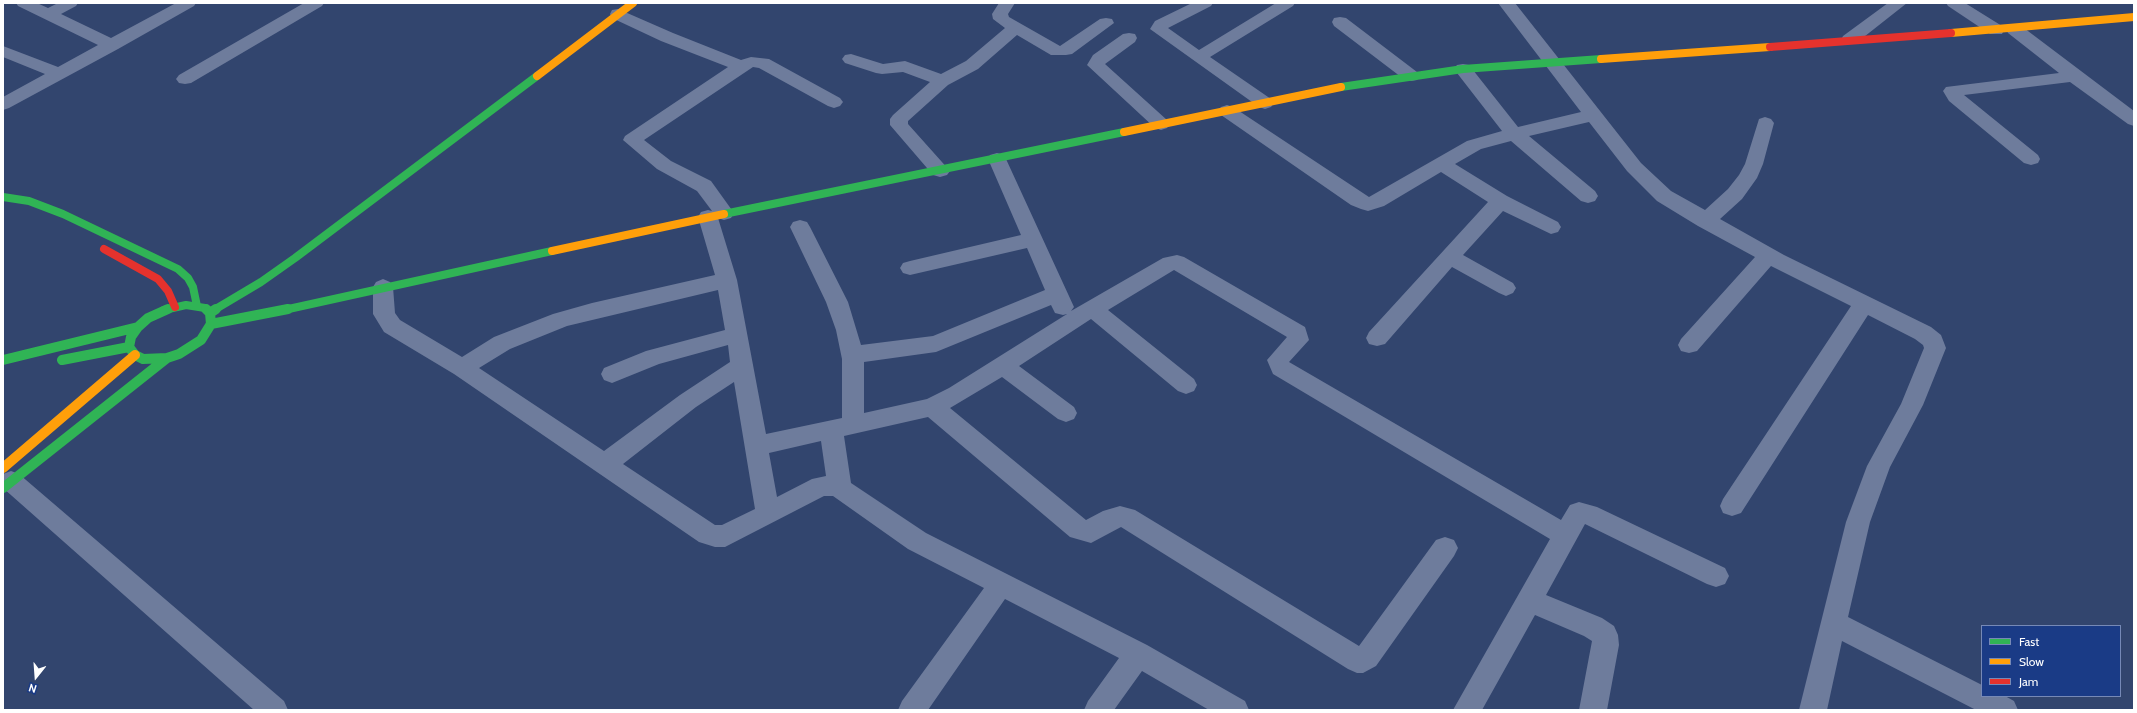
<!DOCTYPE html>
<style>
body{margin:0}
#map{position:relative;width:2137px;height:713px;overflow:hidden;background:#32456e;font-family:Cabin,sans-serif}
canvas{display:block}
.frame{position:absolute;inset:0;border:4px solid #fff;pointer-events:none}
.legend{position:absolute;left:1981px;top:625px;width:140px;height:72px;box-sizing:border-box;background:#1a3b86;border:1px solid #7689b6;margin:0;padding:5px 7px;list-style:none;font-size:12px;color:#fff}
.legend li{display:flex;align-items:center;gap:8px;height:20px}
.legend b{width:20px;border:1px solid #7689b6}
.north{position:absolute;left:16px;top:657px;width:40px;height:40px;-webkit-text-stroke:3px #1a3b86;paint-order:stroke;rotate:197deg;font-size:11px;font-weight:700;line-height:16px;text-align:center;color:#fff}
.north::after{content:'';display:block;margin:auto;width:14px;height:18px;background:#fff;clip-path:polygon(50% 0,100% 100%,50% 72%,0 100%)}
</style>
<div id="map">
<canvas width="2137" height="713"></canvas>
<div class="frame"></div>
<ul class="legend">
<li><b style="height:5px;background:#30b455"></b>Fast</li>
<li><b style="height:5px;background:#ff9f0a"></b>Slow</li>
<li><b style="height:5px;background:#e5322d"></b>Jam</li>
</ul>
<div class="north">N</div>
</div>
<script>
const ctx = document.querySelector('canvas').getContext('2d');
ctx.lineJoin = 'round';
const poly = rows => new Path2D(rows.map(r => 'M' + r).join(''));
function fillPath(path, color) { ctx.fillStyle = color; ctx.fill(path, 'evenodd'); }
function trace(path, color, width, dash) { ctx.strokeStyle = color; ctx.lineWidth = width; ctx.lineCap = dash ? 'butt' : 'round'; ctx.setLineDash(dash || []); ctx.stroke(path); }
fillPath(poly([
 [16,3,37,3,48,8,58,3,78,3,76,6,61,14,111,38,176,3,196,3,194,6,118,49,9,108,3,110,3,97,45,74,3,57,3,46,58,67,98,45,18,6,16,3],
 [304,3,324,3,322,6,191,83,185,84,179,83,176,79,179,75,304,3],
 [999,3,1015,3,1008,14,1009,17,1060,46,1100,19,1106,18,1112,19,1114,23,1072,54,1066,55,1051,55,1017,35,978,69,948,85,908,121,908,124,950,171,947,175,940,177,933,175,890,125,890,119,893,115,930,82,903,72,882,74,876,73,845,63,842,59,845,55,851,54,883,64,905,61,941,74,966,61,1005,28,993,19,992,14,999,3],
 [1192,3,1213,3,1211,6,1168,28,1199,50,1276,3,1295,3,1293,6,1210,57,1271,99,1274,103,1271,107,1265,109,1259,107,1150,29,1155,21,1192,3],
 [1498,3,1515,3,1641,163,1671,191,1705,210,1728,189,1739,175,1745,164,1759,119,1765,117,1771,119,1774,123,1763,164,1757,178,1742,199,1720,219,1784,255,1931,327,1941,335,1946,348,1923,405,1890,467,1870,522,1848,617,1982,685,1982,696,2005,696,2014,701,2018,710,1976,710,1842,641,1827,710,1799,710,1846,522,1867,466,1901,404,1924,348,1923,345,1915,339,1868,315,1741,513,1732,516,1723,513,1720,506,1723,499,1851,306,1771,266,1697,351,1689,353,1681,351,1678,345,1681,339,1755,257,1698,226,1657,201,1627,171,1589,122,1529,136,1595,191,1598,196,1595,201,1588,203,1581,201,1511,141,1481,149,1455,164,1507,196,1558,222,1561,227,1558,232,1551,234,1503,211,1463,255,1513,283,1516,288,1513,293,1506,296,1499,293,1452,267,1385,344,1377,346,1369,344,1366,338,1369,332,1488,202,1441,172,1384,206,1368,211,1361,209,1351,205,1221,115,1218,111,1221,107,1227,105,1233,107,1369,197,1467,141,1502,131,1457,73,1454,69,1457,65,1463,64,1469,65,1518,127,1581,112,1498,3],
 [1888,3,1907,3,1855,44,1843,44,1841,40,1843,36,1888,3],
 [1946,3,1965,3,2002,26,2004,30,2002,34,1990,34,1948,6,1946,3],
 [618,9,673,33,741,60,751,57,769,59,840,98,843,102,840,106,834,108,828,106,759,68,753,67,644,140,671,161,711,181,734,213,731,218,724,220,718,218,737,280,766,434,842,418,842,359,836,330,826,302,790,227,793,222,800,220,807,222,810,227,848,302,861,345,933,336,1045,290,1027,248,910,275,903,273,900,268,903,263,910,261,1021,235,988,159,990,155,997,153,1004,155,1006,159,1074,307,1071,311,1163,258,1177,255,1184,257,1305,327,1309,340,1289,362,1561,520,1570,505,1579,502,1597,507,1725,568,1729,576,1725,584,1716,587,1707,584,1585,524,1546,595,1602,618,1614,626,1618,635,1619,645,1607,710,1579,710,1592,641,1584,636,1535,615,1482,710,1453,710,1550,539,1273,374,1267,360,1287,337,1174,270,1108,310,1194,379,1197,385,1194,391,1186,394,1178,391,1091,319,1019,366,1074,407,1077,413,1074,419,1066,422,1058,419,1002,377,950,408,1086,520,1103,511,1120,506,1135,510,1359,646,1436,540,1445,537,1454,540,1458,548,1454,556,1376,666,1363,673,1357,673,1348,669,1121,527,1091,543,1070,537,928,417,844,436,851,483,926,533,1147,645,1245,701,1249,710,1209,710,1142,671,1114,710,1084,710,1088,701,1119,658,1005,599,928,710,898,710,902,701,984,588,908,549,833,496,824,496,725,547,715,547,699,542,454,374,384,332,373,314,373,287,376,282,383,279,390,282,393,287,395,313,400,320,462,357,494,337,553,314,592,303,715,275,698,217,701,212,708,210,712,211,697,191,657,169,623,140,625,136,728,67,661,41,612,18,610,14,612,10,618,9],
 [718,290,725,330,646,351,604,368,601,374,604,380,612,383,659,364,728,345,730,362,680,395,604,451,479,368,510,349,567,326,718,290],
 [1051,305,1055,313,1063,315,1067,314,949,388,927,399,864,413,864,362,936,352,1051,305],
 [734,382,755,509,722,525,715,525,623,464,696,407,734,382],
 [821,441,826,476,812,479,777,497,769,453,821,441],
 [1340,17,1346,18,1417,72,1420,76,1417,80,1411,81,1405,80,1334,26,1332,22,1334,18,1340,17],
 [2014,24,2020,25,2134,111,2134,126,2128,124,2070,82,1964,95,2038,155,2040,159,2038,163,2031,165,2024,163,1949,101,1943,91,1946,87,2059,73,2008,33,2006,29,2008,25,2014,24],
 [1129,33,1135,34,1137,38,1135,42,1105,64,1167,120,1170,124,1167,128,1161,130,1155,128,1087,65,1093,55,1123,34,1129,33],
 [11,471,19,474,284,701,288,710,254,710,3,488,3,474,11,471]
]), '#6e7c9c');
trace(poly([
 [1341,87,1463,69,1601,59],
 [3,197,29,201,63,214,178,269,188,278,193,287,197,306],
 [724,214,1124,132],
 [164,310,186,305,205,308,207,310],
 [214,310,261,282,295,258,537,76],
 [284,310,552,251]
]), '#30b455', 8);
trace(poly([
 [168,309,148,318,138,327,131,337,129,347,135,355,143,359,167,358,179,354,201,340,211,324,210,313,206,309],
 [210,313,216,309],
 [211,324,288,309],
 [3,360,138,327],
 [62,360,129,347],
 [3,488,167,358]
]), '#30b455', 10);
trace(poly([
 [1951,33,2134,17],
 [1601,59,1770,47],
 [537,76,633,3],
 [1124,132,1341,87],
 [552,251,724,214]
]), '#ff9f0a', 8);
trace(poly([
 [3,468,135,355]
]), '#ff9f0a', 10);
trace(poly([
 [1770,47,1951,33],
 [104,249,158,279,168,291,175,307]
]), '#e5322d', 8);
</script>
